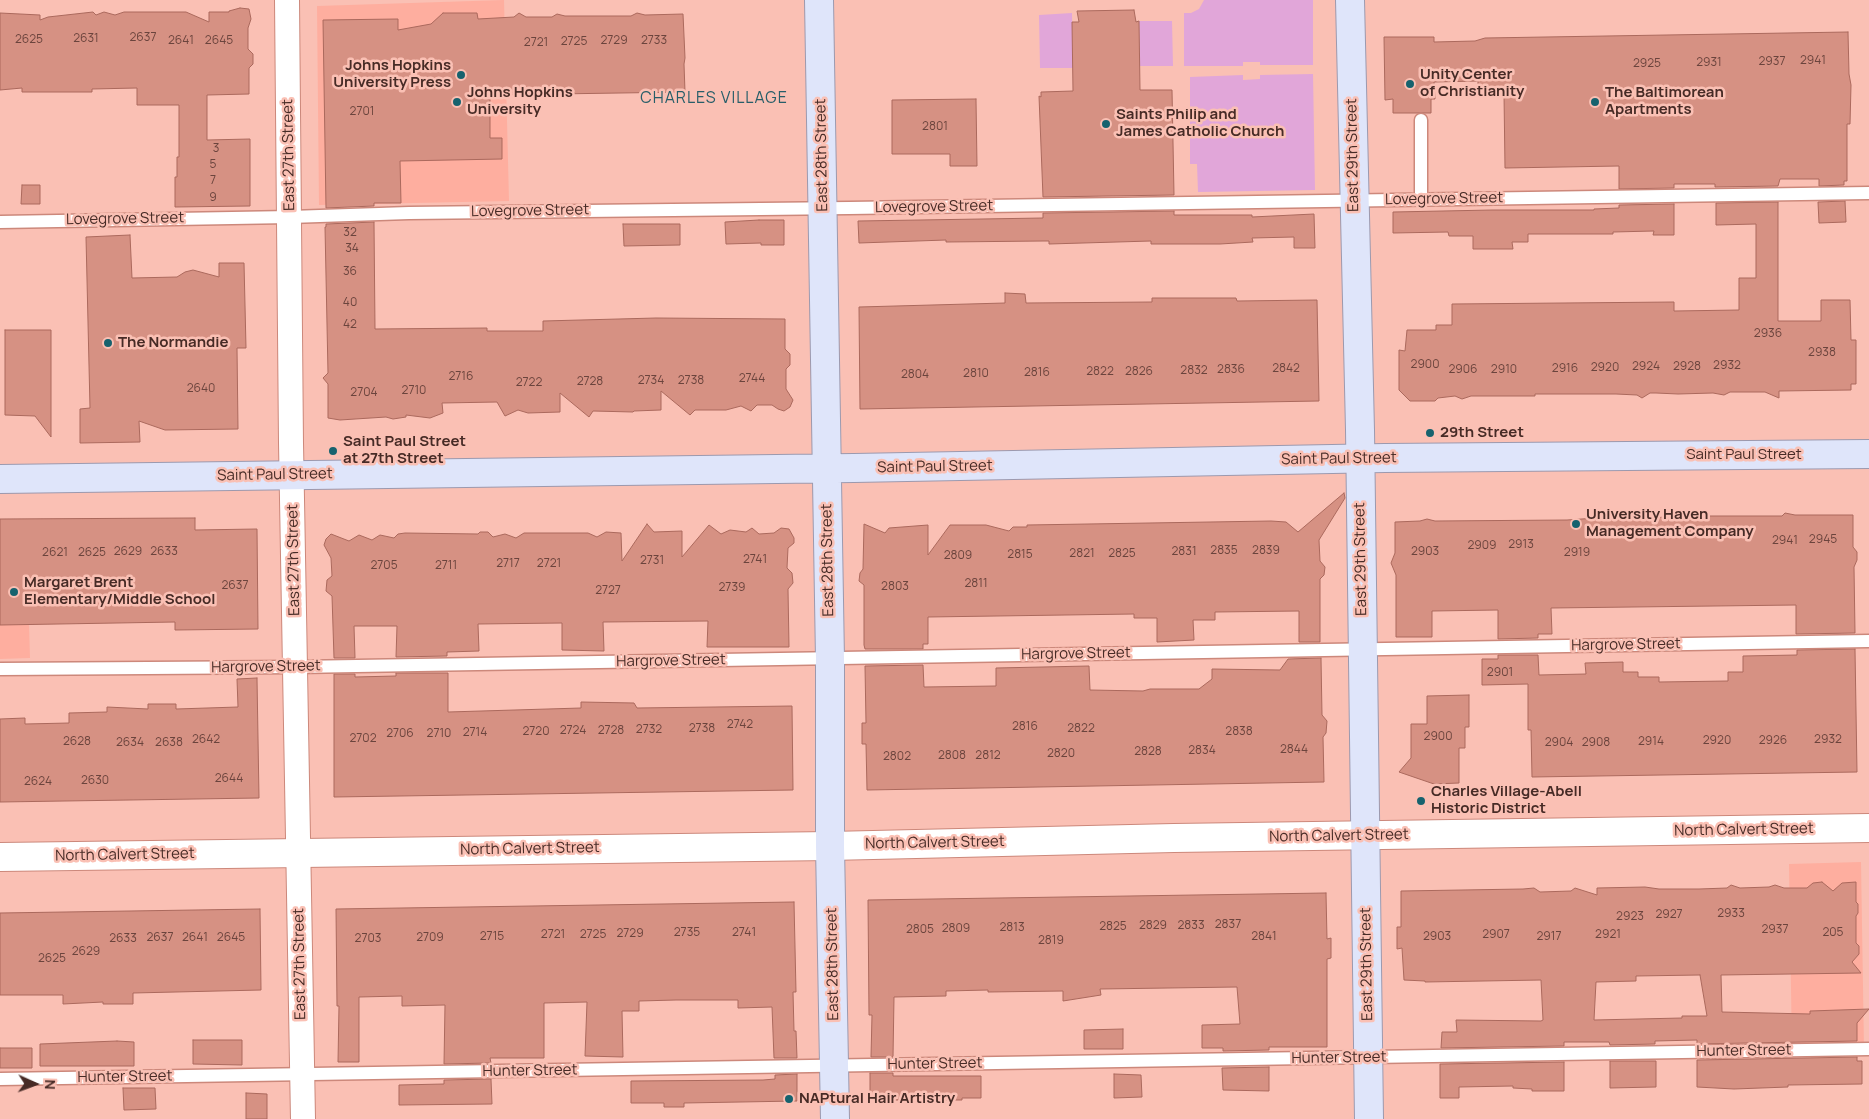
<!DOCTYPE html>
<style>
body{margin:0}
#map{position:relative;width:1869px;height:1119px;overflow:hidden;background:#fac0b4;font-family:Manrope,sans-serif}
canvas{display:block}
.north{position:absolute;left:10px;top:1059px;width:50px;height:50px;-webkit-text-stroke:4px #fac0b4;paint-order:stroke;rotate:92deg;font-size:14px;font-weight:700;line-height:20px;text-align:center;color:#472b26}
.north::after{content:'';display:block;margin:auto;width:18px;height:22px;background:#472b26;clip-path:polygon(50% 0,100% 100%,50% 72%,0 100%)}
</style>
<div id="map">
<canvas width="1869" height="1119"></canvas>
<div class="north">N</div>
</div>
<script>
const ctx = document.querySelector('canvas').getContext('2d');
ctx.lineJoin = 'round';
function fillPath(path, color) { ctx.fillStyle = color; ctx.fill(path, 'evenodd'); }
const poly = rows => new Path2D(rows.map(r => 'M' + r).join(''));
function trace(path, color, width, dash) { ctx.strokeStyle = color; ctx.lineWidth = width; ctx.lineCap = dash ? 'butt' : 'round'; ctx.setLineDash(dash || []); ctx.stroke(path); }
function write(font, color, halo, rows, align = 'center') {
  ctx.font = font + ' Manrope,sans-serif'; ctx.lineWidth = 5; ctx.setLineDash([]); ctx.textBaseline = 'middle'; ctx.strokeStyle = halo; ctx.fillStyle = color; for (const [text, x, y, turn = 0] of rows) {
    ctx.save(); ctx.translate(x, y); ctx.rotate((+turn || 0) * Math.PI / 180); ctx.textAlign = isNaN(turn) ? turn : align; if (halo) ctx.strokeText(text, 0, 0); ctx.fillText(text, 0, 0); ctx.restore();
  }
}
fillPath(poly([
 [504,0,509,201,319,205,317,6],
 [0,519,29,624,30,658,0,659],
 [1861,862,1864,1049,1792,1050,1789,864]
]), '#feae9f');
fillPath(poly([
 [1204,0,1313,0,1313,65,1260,65,1260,62,1243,62,1243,66,1184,66,1184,13,1191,13,1199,9],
 [1072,13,1073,68,1040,68,1039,15],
 [1139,21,1172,21,1173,66,1140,66],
 [1313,74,1315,190,1198,192,1197,164,1190,164,1190,77,1243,75,1243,80,1260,79,1260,75]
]), '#e1a6d9');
const building = poly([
 [240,8,249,9,251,19,248,28,248,49,253,54,253,64,249,68,249,94,207,95,207,140,250,139,250,206,175,207,175,177,177,177,177,157,179,157,179,105,137,105,137,88,92,89,92,92,22,92,22,88,0,90,0,13,40,15,40,20,48,17,93,12,96,15,104,12,115,15,124,12,186,12,209,22,209,12,229,12,229,11,240,8],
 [1134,10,1136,22,1139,21,1140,90,1172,90,1174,195,1043,197,1039,96,1041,97,1041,92,1073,91,1072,22,1079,22,1077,11,1134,10],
 [443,13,477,13,478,19,514,17,519,13,526,17,552,17,557,14,565,16,631,16,637,13,645,15,683,14,685,58,684,64,685,92,490,95,490,138,502,138,502,159,400,161,401,203,374,203,374,206,326,208,323,20,398,19,398,30,431,24,443,13],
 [1848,32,1849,74,1851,85,1850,124,1847,124,1847,181,1844,181,1844,185,1819,186,1819,179,1780,179,1778,186,1715,187,1715,184,1674,184,1674,188,1619,189,1619,166,1505,168,1504,94,1478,95,1478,81,1434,82,1435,99,1431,99,1431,113,1393,113,1393,99,1385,100,1384,37,1434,37,1434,42,1475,41,1485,38,1848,32],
 [976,99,977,166,950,166,950,154,892,154,892,100,976,99],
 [22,185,40,185,40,204,21,204,22,185],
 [1845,201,1846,222,1819,223,1818,202,1845,201],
 [1778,202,1778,321,1821,321,1821,300,1850,300,1851,340,1856,340,1856,384,1851,384,1851,390,1779,391,1779,398,1765,392,1730,392,1724,395,1713,393,1678,394,1656,393,1650,393,1642,398,1637,395,1616,394,1535,394,1535,396,1471,396,1462,399,1455,396,1438,398,1435,401,1410,401,1399,390,1399,350,1405,351,1407,330,1436,330,1436,325,1452,325,1452,304,1674,302,1674,311,1739,310,1739,278,1756,278,1756,224,1716,225,1716,203,1778,202],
 [1674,204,1674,235,1653,235,1654,231,1613,232,1613,234,1528,234,1528,242,1512,242,1513,249,1473,249,1473,236,1449,236,1448,232,1393,233,1393,212,1492,210,1594,210,1594,209,1619,208,1619,205,1674,204],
 [1174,211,1174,215,1252,215,1252,217,1314,214,1315,248,1294,248,1294,237,1252,238,1253,242,1220,244,1151,244,1151,241,1049,244,1049,241,1043,241,946,242,946,240,859,243,858,221,1043,218,1043,213,1174,211],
 [759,220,784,220,784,245,761,245,761,243,726,244,725,222,759,220],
 [374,222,375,329,487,328,487,331,543,331,543,321,656,318,785,319,785,349,790,354,790,365,786,369,786,389,793,400,790,407,784,411,778,409,772,405,757,405,751,411,741,406,726,410,695,410,690,415,661,391,661,410,634,411,633,412,593,411,589,417,560,393,560,412,528,413,518,410,505,416,497,402,442,403,443,413,430,418,406,415,406,417,393,419,386,417,340,420,328,418,328,384,323,378,328,373,325,227,326,227,326,224,374,222],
 [623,224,680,224,680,245,624,246,623,224],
 [130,235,132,278,177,277,185,272,193,270,219,277,219,263,244,263,246,348,237,348,238,429,165,430,139,421,140,442,80,443,80,409,90,408,86,237,130,235],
 [1005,293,1025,294,1026,303,1152,302,1152,298,1236,298,1237,301,1317,300,1319,401,860,409,859,307,1005,303,1005,293],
 [5,330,51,330,51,437,35,416,5,415,5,330],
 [1344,493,1345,498,1319,540,1320,561,1325,567,1324,575,1320,579,1320,642,1299,642,1299,611,1215,612,1215,620,1193,620,1194,640,1157,642,1157,618,1134,618,1134,614,928,617,928,644,923,644,923,649,865,649,864,645,864,585,859,581,860,573,863,569,864,524,885,533,889,528,928,525,928,555,950,525,986,525,1009,531,1013,527,1027,527,1027,525,1271,521,1286,522,1298,532,1344,493],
 [1644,510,1644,518,1687,516,1695,511,1701,516,1782,516,1785,513,1795,515,1853,515,1853,547,1857,552,1857,560,1854,567,1855,633,1796,634,1796,605,1551,608,1552,634,1538,634,1538,638,1498,639,1498,610,1432,611,1432,637,1396,637,1396,575,1391,563,1395,553,1395,522,1420,521,1427,519,1435,521,1567,520,1611,517,1619,515,1629,518,1644,510],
 [195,518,195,530,257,529,258,629,175,630,175,622,0,625,0,519,195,518],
 [647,524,654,532,682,531,682,557,709,525,721,534,730,530,746,532,752,528,759,534,774,533,781,528,789,529,794,538,794,543,788,548,787,568,792,573,793,583,788,589,789,647,707,647,708,621,603,622,604,651,562,650,562,623,478,624,479,651,447,652,447,656,396,657,397,626,354,626,355,658,334,658,332,596,326,591,327,580,332,576,331,558,324,545,326,539,331,534,349,541,359,535,372,540,380,535,394,538,398,534,405,533,478,534,480,532,488,532,493,537,505,534,516,538,524,533,588,533,597,537,606,532,621,533,622,561,647,524],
 [1855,649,1857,772,1532,777,1531,730,1528,730,1528,684,1482,685,1482,659,1498,659,1498,655,1538,655,1539,675,1586,674,1585,663,1623,662,1623,672,1638,672,1638,677,1659,677,1659,682,1728,681,1728,672,1743,672,1743,656,1797,655,1797,650,1855,649],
 [1321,658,1322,715,1327,721,1326,733,1323,737,1324,782,867,790,866,744,862,744,862,723,866,723,865,666,923,665,924,687,996,686,996,668,1089,666,1090,690,1143,691,1150,689,1199,689,1212,679,1212,669,1280,670,1288,659,1321,658],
 [396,673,448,673,448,712,581,708,581,702,634,703,637,708,792,706,793,790,334,797,334,674,355,674,355,677,396,676,396,673],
 [257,678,259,798,0,802,0,719,25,718,25,724,69,723,69,713,107,712,107,707,148,709,148,704,176,704,176,709,238,707,237,679,257,678],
 [1469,695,1469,727,1465,727,1465,748,1459,748,1459,783,1434,784,1399,772,1411,758,1411,724,1427,724,1427,696,1469,695],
 [1822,882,1833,891,1842,883,1856,882,1856,902,1858,904,1858,913,1856,916,1856,943,1859,946,1859,954,1852,962,1861,973,1721,975,1722,1012,1810,1014,1810,1011,1869,1009,1857,1023,1857,1041,1697,1044,1697,1040,1655,1041,1655,1044,1610,1045,1609,1042,1564,1042,1564,1046,1441,1048,1442,1032,1457,1032,1456,1020,1541,1021,1543,1020,1541,980,1425,982,1425,981,1404,980,1402,948,1397,949,1397,927,1401,927,1401,891,1523,889,1534,888,1540,892,1571,891,1575,888,1597,895,1597,888,1645,887,1659,889,1699,889,1727,888,1731,885,1740,888,1769,887,1775,885,1784,888,1807,888,1813,883,1822,882],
 [1700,975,1707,1016,1682,1016,1682,1018,1594,1020,1596,982,1636,981,1636,976,1700,975],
 [1326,893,1327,939,1331,938,1331,958,1327,959,1327,1047,1269,1047,1269,1050,1223,1051,1223,1048,1202,1048,1202,1025,1240,1024,1237,987,1100,989,1101,995,1063,1001,1063,991,988,992,988,990,946,991,946,996,894,997,893,1057,871,1057,872,1015,869,1015,868,900,1326,893],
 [794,902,796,992,793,992,794,1031,796,1031,797,1058,774,1058,772,1007,738,1008,738,1000,676,1000,639,1001,639,1011,622,1011,623,1057,585,1056,587,1002,544,1003,544,1058,490,1058,491,1063,444,1064,445,1005,402,1006,402,996,359,997,359,1062,338,1062,339,1006,337,1006,336,909,794,902],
 [260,909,261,990,133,993,133,1004,103,1004,103,1002,63,1004,63,995,0,995,0,913,260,909],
 [1123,1029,1123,1049,1084,1049,1084,1030,1123,1029],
 [193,1040,242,1040,242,1065,193,1064,193,1040],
 [117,1041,134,1042,134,1066,40,1066,40,1044,117,1041],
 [0,1048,32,1048,32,1068,0,1068,0,1048],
 [1857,1057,1857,1061,1862,1061,1862,1084,1788,1085,1788,1087,1734,1089,1697,1087,1697,1060,1857,1057],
 [1610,1061,1656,1061,1656,1087,1610,1088,1610,1061],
 [1564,1062,1564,1091,1532,1091,1532,1089,1513,1088,1513,1086,1459,1087,1459,1098,1440,1098,1440,1064,1564,1062],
 [1269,1067,1269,1091,1223,1090,1222,1068,1269,1067],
 [870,1073,893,1073,893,1076,981,1076,981,1098,962,1098,962,1100,870,1100,870,1073],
 [797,1074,797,1101,684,1103,684,1107,664,1107,664,1103,631,1103,631,1081,763,1080,775,1079,775,1075,797,1074],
 [1114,1074,1141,1075,1142,1097,1114,1098,1114,1074],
 [491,1079,492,1104,399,1105,399,1085,444,1084,444,1080,491,1079],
 [123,1088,155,1088,156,1109,124,1110,123,1088],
 [246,1093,267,1094,267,1119,246,1119,246,1093]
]);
fillPath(building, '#d69183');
trace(building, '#ab695d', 1);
const service = poly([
 [1421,199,1421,120],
 [0,222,290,217,409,213,849,208,1869,193],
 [0,669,296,667,1869,641],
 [0,1079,1869,1049]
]);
const minor = poly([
 [287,0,291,443,303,1119]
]);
const secondary = poly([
 [0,857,830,846,1174,838,1869,828]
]);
const primary = poly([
 [819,0,830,659,830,846,835,1119],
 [1350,0,1360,430,1369,1119],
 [0,479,854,468,1385,458,1869,454]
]);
trace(service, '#cc887b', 15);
trace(minor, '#cc887b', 26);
trace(secondary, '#cc887b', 30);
trace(primary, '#9c99ae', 30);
trace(service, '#fff', 12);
trace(minor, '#fff', 24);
trace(secondary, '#fff', 28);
trace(primary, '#dfe5fa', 28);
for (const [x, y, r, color] of [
 [461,75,5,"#17626e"],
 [1410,84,5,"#17626e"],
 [457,102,5,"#17626e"],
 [1595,102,5,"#17626e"],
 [1106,124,5,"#17626e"],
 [108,343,5,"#17626e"],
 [1430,433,5,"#17626e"],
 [333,451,5,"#17626e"],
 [1576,524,5,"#17626e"],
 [14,592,5,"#17626e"],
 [1421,801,5,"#17626e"],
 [789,1099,5,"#17626e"]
]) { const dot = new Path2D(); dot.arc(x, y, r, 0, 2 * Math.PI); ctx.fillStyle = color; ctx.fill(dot); trace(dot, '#fac0b4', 2); }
write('12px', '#6b443d', null, [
 ["2637",143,38],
 ["2631",86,39],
 ["2625",29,40],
 ["2641",181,41],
 ["2645",219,41],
 ["2729",614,41],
 ["2733",654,41],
 ["2725",574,42],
 ["2721",536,43],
 ["2941",1813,61],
 ["2937",1772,62],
 ["2931",1709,63],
 ["2925",1647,64],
 ["2701",362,112],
 ["2801",935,127],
 ["3",216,149],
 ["5",213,165],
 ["7",213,181],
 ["9",213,198],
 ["32",350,233],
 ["34",352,249],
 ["36",350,272],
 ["40",350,303],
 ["42",350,325],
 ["2936",1768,334],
 ["2938",1822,353],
 ["2900",1425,365],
 ["2932",1727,366],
 ["2924",1646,367],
 ["2928",1687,367],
 ["2920",1605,368],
 ["2842",1286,369],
 ["2916",1565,369],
 ["2836",1231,370],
 ["2906",1463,370],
 ["2910",1504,370],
 ["2832",1194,371],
 ["2822",1100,372],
 ["2826",1139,372],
 ["2816",1037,373],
 ["2810",976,374],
 ["2804",915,375],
 ["2716",461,377],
 ["2744",752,379],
 ["2734",651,381],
 ["2738",691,381],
 ["2728",590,382],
 ["2722",529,383],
 ["2640",201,389],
 ["2710",414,391],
 ["2704",364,393],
 ["2945",1823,540],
 ["2941",1785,541],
 ["2913",1521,545],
 ["2909",1482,546],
 ["2835",1224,551],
 ["2839",1266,551],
 ["2629",128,552],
 ["2633",164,552],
 ["2831",1184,552],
 ["2903",1425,552],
 ["2621",55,553],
 ["2625",92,553],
 ["2919",1577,553],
 ["2821",1082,554],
 ["2825",1122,554],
 ["2815",1020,555],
 ["2809",958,556],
 ["2741",755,560],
 ["2731",652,561],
 ["2717",508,564],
 ["2721",549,564],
 ["2705",384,566],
 ["2711",446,566],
 ["2811",976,584],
 ["2637",235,586],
 ["2803",895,587],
 ["2739",732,588],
 ["2727",608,591],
 ["2901",1500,673],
 ["2742",740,725],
 ["2816",1025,727],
 ["2738",702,729],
 ["2822",1081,729],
 ["2732",649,730],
 ["2724",573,731],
 ["2728",611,731],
 ["2720",536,732],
 ["2838",1239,732],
 ["2714",475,733],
 ["2706",400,734],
 ["2710",439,734],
 ["2900",1438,737],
 ["2702",363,739],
 ["2642",206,740],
 ["2932",1828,740],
 ["2920",1717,741],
 ["2926",1773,741],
 ["2628",77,742],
 ["2914",1651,742],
 ["2634",130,743],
 ["2638",169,743],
 ["2904",1559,743],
 ["2908",1596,743],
 ["2844",1294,750],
 ["2834",1202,751],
 ["2828",1148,752],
 ["2820",1061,754],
 ["2808",952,756],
 ["2812",988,756],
 ["2802",897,757],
 ["2644",229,779],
 ["2630",95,781],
 ["2624",38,782],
 ["2933",1731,914],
 ["2927",1669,915],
 ["2923",1630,917],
 ["2837",1228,925],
 ["2829",1153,926],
 ["2833",1191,926],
 ["2825",1113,927],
 ["2813",1012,928],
 ["2809",956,929],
 ["2805",920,930],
 ["2937",1775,930],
 ["2735",687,933],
 ["2741",744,933],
 ["205",1833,933],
 ["2729",630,934],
 ["2721",553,935],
 ["2725",593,935],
 ["2907",1496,935],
 ["2921",1608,935],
 ["2715",492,937],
 ["2841",1264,937],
 ["2903",1437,937],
 ["2917",1549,937],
 ["2637",160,938],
 ["2641",195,938],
 ["2645",231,938],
 ["2709",430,938],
 ["2633",123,939],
 ["2703",368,939],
 ["2819",1051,941],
 ["2629",86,952],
 ["2625",52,959]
]);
write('bold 15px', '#472b26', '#fac0b4', [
 ["Johns Hopkins",451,66,"right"],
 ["University Press",451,83,"right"],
 ["Unity Center",1420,75],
 ["of Christianity",1420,92],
 ["Johns Hopkins",467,93],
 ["University",467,110],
 ["The Baltimorean",1605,93],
 ["Apartments",1605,110],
 ["Saints Philip and",1116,115],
 ["James Catholic Church",1116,132],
 ["The Normandie",118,343],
 ["29th Street",1440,433],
 ["Saint Paul Street",343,442],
 ["at 27th Street",343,459],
 ["University Haven",1586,515],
 ["Management Company",1586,532],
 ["Margaret Brent",24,583],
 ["Elementary/Middle School",24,600],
 ["Charles Village-Abell",1431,792],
 ["Historic District",1431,809],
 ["NAPtural Hair Artistry",799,1099]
], 'left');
write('15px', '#472b26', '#fac0b4', [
 ["East 27th Street",289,155,-91],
 ["East 28th Street",822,155,-91],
 ["East 29th Street",1353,155,-91],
 ["Lovegrove Street",1444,199,-1],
 ["Lovegrove Street",934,207,-1],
 ["Lovegrove Street",530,211,-1],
 ["Lovegrove Street",125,219,-1],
 ["Saint Paul Street",1744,455],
 ["Saint Paul Street",1339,459,-1],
 ["Saint Paul Street",935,467,-1],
 ["Saint Paul Street",275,475,-1],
 ["East 29th Street",1361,559,-91],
 ["East 27th Street",294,560,-91],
 ["East 28th Street",828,560,-91],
 ["Hargrove Street",1626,645,-1],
 ["Hargrove Street",1076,654,-1],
 ["Hargrove Street",671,661,-1],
 ["Hargrove Street",266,667,-1],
 ["North Calvert Street",1744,830,-1],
 ["North Calvert Street",1339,836,-1],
 ["North Calvert Street",935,843,-1],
 ["North Calvert Street",530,849,-1],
 ["North Calvert Street",125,855,-1],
 ["East 27th Street",300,964,-91],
 ["East 28th Street",833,964,-91],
 ["East 29th Street",1367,964,-91],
 ["Hunter Street",1744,1051,-1],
 ["Hunter Street",1339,1058,-1],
 ["Hunter Street",935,1064,-1],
 ["Hunter Street",530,1071,-1],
 ["Hunter Street",125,1077,-1]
]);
ctx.letterSpacing = '1px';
write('16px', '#275e69', '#fac0b4', [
 ["CHARLES VILLAGE",714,99]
]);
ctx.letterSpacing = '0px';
</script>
